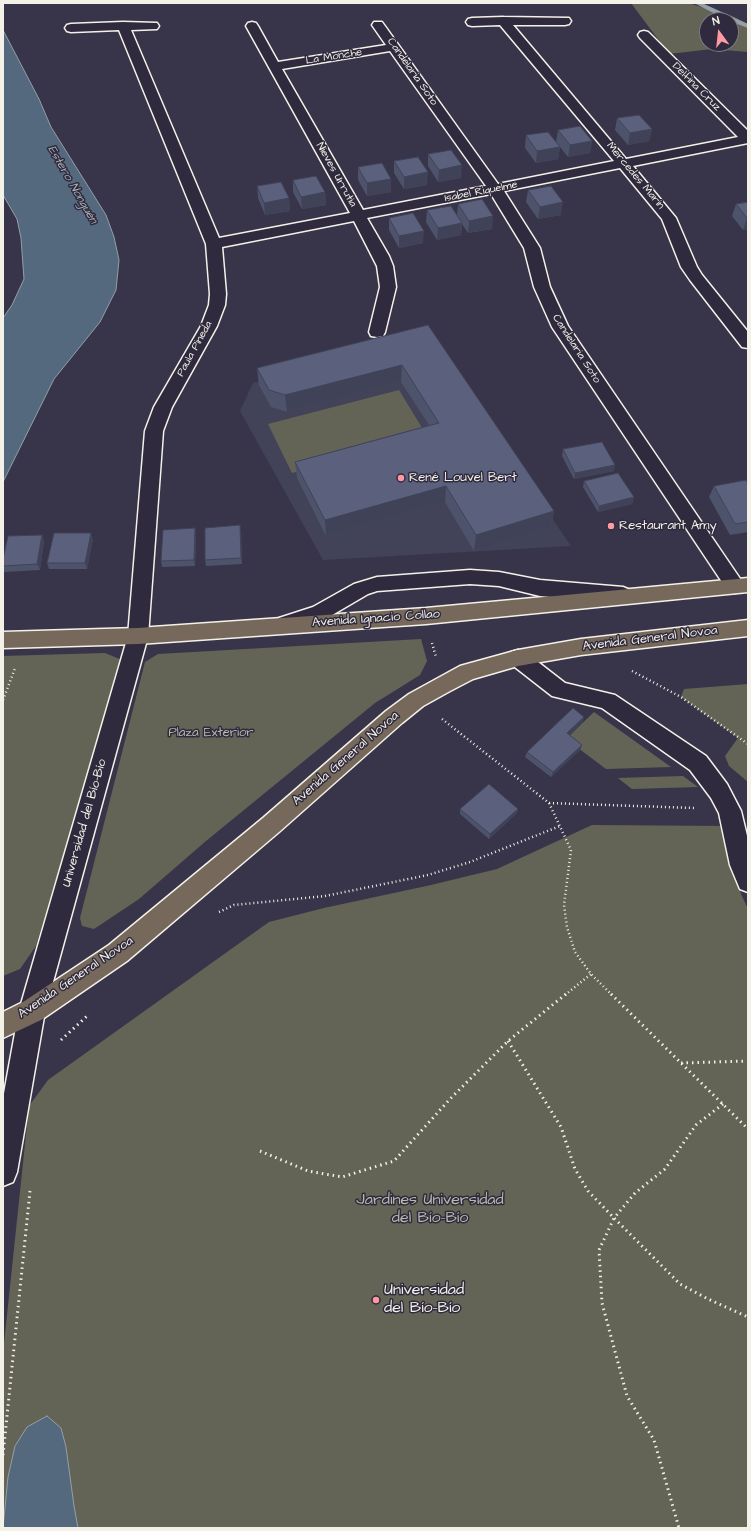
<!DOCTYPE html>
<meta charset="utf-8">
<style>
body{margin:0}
#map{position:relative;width:751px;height:1531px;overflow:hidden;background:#38354a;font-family:"Architects Daughter",sans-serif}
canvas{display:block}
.frame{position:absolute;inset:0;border:4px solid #f4f1e8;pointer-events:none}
.north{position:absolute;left:699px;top:12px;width:40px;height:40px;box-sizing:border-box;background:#2f2a3d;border:1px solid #7e7a81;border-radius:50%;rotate:345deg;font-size:11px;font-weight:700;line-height:16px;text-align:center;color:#f4f1e8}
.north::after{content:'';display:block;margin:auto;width:14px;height:18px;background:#ff9aa2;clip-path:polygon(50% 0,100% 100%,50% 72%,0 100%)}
</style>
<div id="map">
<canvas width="751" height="1531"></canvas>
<div class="frame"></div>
<div class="north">N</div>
</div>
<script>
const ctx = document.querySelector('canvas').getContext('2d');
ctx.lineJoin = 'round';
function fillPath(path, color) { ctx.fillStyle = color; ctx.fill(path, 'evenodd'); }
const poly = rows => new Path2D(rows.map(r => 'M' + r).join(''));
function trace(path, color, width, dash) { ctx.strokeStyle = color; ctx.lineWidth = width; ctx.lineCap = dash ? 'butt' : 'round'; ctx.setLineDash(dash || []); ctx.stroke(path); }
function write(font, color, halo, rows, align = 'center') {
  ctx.font = font + ' "Architects Daughter",sans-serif'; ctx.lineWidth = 3; ctx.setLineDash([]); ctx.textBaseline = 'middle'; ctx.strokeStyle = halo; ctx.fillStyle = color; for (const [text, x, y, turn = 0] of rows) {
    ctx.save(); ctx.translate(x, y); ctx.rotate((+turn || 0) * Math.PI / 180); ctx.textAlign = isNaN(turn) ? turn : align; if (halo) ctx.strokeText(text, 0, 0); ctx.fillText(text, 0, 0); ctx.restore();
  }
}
fillPath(poly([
 [428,337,571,546,323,560,240,411,253,383]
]), '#424259');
fillPath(poly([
 [631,3,688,3,732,16,748,24,748,52,712,49,669,54],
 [707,20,731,20,731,44,707,44],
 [399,390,427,436,292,473,268,424],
 [421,639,427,661,420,675,375,703,206,841,139,899,94,929,82,926,80,918,145,662,158,654],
 [105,653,122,660,36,946,20,969,3,976,3,656],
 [748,684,748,782,729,766,725,756,738,738,681,697,684,689],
 [594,712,671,767,606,769,566,739],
 [683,776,698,787,632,789,618,778],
 [592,825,725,826,741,894,748,909,748,1528,3,1528,3,1353,29,1106,48,1080,269,922,324,908,431,885,497,869]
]), '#646456');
const water = poly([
 [3,30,39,99,51,127,106,215,114,237,119,260,116,290,100,322,54,379,3,482,3,318,12,305,24,279,21,238,17,219,3,195,3,30],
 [47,1416,61,1428,66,1447,74,1506,78,1528,3,1528,8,1477,15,1446,27,1427,47,1416]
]);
fillPath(water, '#54687e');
trace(water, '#949fa8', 1);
fillPath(poly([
 [694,3,702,3,748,24,748,28,732,22,731,20,727,20,694,3]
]), '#949fa8');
const minor = poly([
 [503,17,569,18,571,21,569,24,565,25,513,25,626,159,738,137,640,38,638,35,640,32,644,31,648,32,748,131,748,143,633,166,676,218,697,267,702,275,748,332,748,348,742,347,690,280,681,267,662,219,620,168,504,191,540,248,550,287,568,326,745,586,742,591,735,593,728,591,552,327,534,287,524,248,491,194,367,218,389,256,393,266,396,287,385,332,383,336,377,337,371,336,369,332,380,287,377,266,354,221,222,247,226,294,225,305,217,326,172,407,163,431,148,636,45,1011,17,1172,13,1182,3,1186,3,1099,19,1011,128,636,145,431,154,407,201,326,209,305,210,294,206,244,119,30,71,32,67,31,65,28,67,25,71,24,123,22,157,23,159,26,157,29,131,30,219,238,350,213,246,26,248,23,252,22,256,23,258,26,278,62,386,45,372,25,374,22,382,22,498,184,614,161,500,25,472,26,468,25,466,22,468,19,472,18,503,17],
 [390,51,486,186,363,210,282,69,390,51],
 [470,570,499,572,540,580,623,587,630,590,633,595,630,600,623,603,540,596,499,586,470,584,377,591,368,594,327,618,286,632,279,630,276,624,279,618,313,607,354,584,377,577,470,570],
 [518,650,525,652,565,683,615,695,706,756,727,784,741,811,748,840,748,892,740,889,730,865,719,813,711,798,690,770,602,708,552,696,511,664,508,658,511,652,518,650]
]);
const major = poly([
 [748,578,748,592,426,624,138,644,3,648,3,632,138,628,426,608,748,578],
 [748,620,748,636,581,655,518,666,473,679,450,691,423,706,402,723,279,832,127,961,41,1020,3,1038,3,1012,23,1002,109,945,263,818,386,711,409,694,460,666,518,650,581,639,748,620]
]);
trace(minor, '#f4f1e8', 3);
trace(major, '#f4f1e8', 3);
trace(poly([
 [432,643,436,657],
 [632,671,681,697,748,744],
 [3,700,15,668],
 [442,719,549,803,694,808],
 [549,803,571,850,564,905,567,927,575,952,591,974,612,995],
 [219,912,234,905,325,896,428,875,470,862,560,826],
 [565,995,591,974]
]), '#f4f1e8', 2.5, [1, 3]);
trace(poly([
 [611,994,748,1129],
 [61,1040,87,1016],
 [508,1041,561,1127,575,1169,588,1191,614,1218,599,1250,602,1303,627,1396,654,1440,679,1528],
 [681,1063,748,1061],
 [723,1104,696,1125,665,1169,635,1193,614,1218,680,1284,708,1299,748,1317],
 [260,1151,308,1171,342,1177,394,1161,450,1099,508,1041,566,994],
 [3,1455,30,1191]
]), '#f4f1e8', 3, [1.5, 4]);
fillPath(minor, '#2f2a3d');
fillPath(major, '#76695c');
fillPath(poly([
 [617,118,652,129,649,141,628,145,615,130],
 [558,130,592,141,590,153,568,157,560,147,558,159,536,163,525,148,526,135,556,142],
 [428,154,461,178,438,182,428,166],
 [394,161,427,185,404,189,394,173],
 [358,167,391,192,367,196,358,180],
 [293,180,325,192,326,205,302,209,293,192],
 [257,186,289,198,290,211,265,215,258,198],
 [528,190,561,215,538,219,526,202],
 [748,202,748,229,743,230,732,216,736,204],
 [458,204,492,229,468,233,462,224,461,235,437,240,426,222,427,210,457,215],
 [389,218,423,243,399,248,389,230],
 [428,325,554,511,551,527,474,551,445,502,326,536,297,478,295,462,429,425,401,382,287,412,271,407,259,385,257,368],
 [563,449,614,471,574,479,562,456],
 [584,481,634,497,632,504,598,512,583,487],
 [748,484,748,532,730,535,709,497,714,486],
 [195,528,196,534,195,566,162,567,161,561],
 [241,531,242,564,206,566,205,560],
 [42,535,44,541,40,570,4,572,3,569,3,559],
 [93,539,87,569,49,569,47,563],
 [583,722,569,735,582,745,580,750,551,777,525,757,527,752],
 [460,809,518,809,517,813,489,839,460,814]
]), '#4e536c');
fillPath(poly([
 [652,129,649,141,628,145,630,133],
 [592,141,590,153,568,157,570,145],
 [560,147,558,159,536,163,537,151],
 [462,165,461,178,438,182,439,170],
 [428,172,427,185,404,189,404,177],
 [391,179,391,192,367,196,367,183],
 [325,192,326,205,302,209,301,197],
 [289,198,290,211,265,215,264,203],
 [563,202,561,215,538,219,540,207],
 [493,216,492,229,468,233,469,221],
 [747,218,748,218,748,229,743,230],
 [462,223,461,235,437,240,438,228],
 [424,231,423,243,399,248,399,236],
 [402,365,401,382,287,412,285,395],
 [615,465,614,471,574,479,575,473],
 [446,486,445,502,326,536,325,520],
 [634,497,632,504,598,512,599,506],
 [554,511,551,527,474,551,476,535],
 [240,525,241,531,242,564,241,558],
 [195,528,196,534,195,566,194,560],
 [91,533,93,539,87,569,85,563],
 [42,535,44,541,40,570,37,564],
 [584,717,583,722,566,739,567,733],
 [582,745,580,750,551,777,553,772],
 [518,809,517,813,489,839,490,834]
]), '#404358');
const building = poly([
 [639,115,652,129,630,133,617,118,639,115],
 [580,126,592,141,570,145,558,130,580,126],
 [548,132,560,147,537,151,526,135,548,132],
 [451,150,462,165,439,170,428,154,451,150],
 [418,157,428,172,404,177,394,161,418,157],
 [382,163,391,179,367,183,358,167,382,163],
 [316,176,325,192,301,197,293,180,316,176],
 [281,182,289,198,264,203,257,186,281,182],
 [551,186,563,202,540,207,528,190,551,186],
 [482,199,493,216,469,221,458,204,482,199],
 [748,202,748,218,747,218,736,204,748,202],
 [451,206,462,223,438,228,427,210,451,206],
 [413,213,424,231,399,236,389,218,413,213],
 [428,325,554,511,476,535,446,486,325,520,295,462,439,423,402,365,285,395,269,390,257,368,428,325],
 [602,442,615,465,575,473,563,449,602,442],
 [618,473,634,497,599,506,584,481,618,473],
 [746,480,748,484,748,522,735,524,714,486,746,480],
 [240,525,241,558,205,560,205,528,240,525],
 [195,528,194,560,161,561,163,530,195,528],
 [54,533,91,533,85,563,47,563,54,533],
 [42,535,37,564,3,566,3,559,8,536,42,535],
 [573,708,584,717,567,733,582,745,553,772,527,752,573,708],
 [489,784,518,809,490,834,460,809,489,784]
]);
fillPath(building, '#5b607d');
trace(building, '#404358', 1);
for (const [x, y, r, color] of [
 [401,478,4,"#ff9aa2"],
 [611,526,4,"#ff9aa2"],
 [376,1300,4,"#ff9aa2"]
]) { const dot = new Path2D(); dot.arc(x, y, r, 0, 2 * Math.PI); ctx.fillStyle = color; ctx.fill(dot); trace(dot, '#2f2a3d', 1.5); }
write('11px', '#f4f1e8', '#2f2a3d', [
 ["La Monche",334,57,-9],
 ["Candelaria Soto",412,72,55],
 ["Delfina Cruz",696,87,45],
 ["Nieves Urrutia",336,175,61],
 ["Mercedes Marín",635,176,50],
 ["Isabel Riquelme",481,192,-11],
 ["Paula Pineda",195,349,-61],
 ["Candelaria Soto",576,349,57]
]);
write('italic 12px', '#acb3b8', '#2f2a3d', [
 ["Estero Nonguén",72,185,60]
]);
write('13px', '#f4f1e8', '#2f2a3d', [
 ["René Louvel Bert",409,478],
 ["Restaurant Amy",619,526]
], 'left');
write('13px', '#f4f1e8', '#2f2a3d', [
 ["Avenida Ignacio Collao",376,619,-4],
 ["Avenida General Novoa",650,639,-7],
 ["Avenida General Novoa",346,759,-41],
 ["Universidad del Bío-Bío",85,823,-74],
 ["Avenida General Novoa",76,978,-34]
]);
write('13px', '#bab9ae', '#2f2a3d', [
 ["Plaza Exterior",211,733]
]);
write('16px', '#bab9ae', '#2f2a3d', [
 ["Jardines Universidad",430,1201],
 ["del Bío-Bío",430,1219]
]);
write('16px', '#f4f1e8', '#2f2a3d', [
 ["Universidad",384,1291],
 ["del Bío-Bío",384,1309]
], 'left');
</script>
